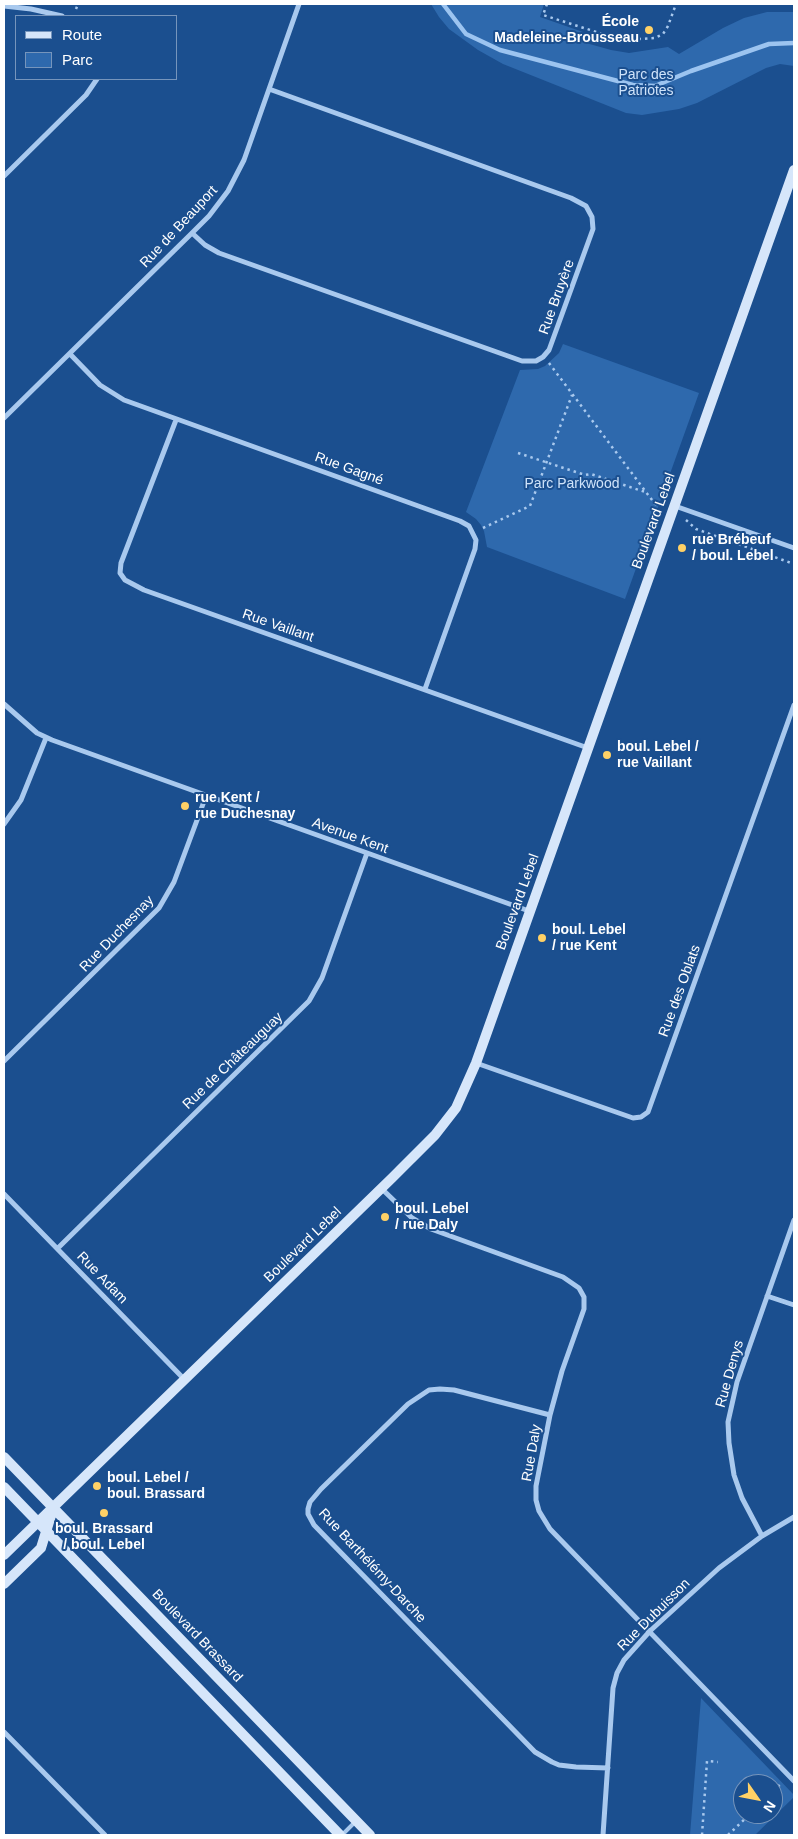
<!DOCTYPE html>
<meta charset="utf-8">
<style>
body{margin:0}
#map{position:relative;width:798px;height:1839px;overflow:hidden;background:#1b4f8f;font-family:Arial,sans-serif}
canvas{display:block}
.frame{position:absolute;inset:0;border:5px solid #fff;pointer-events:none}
.legend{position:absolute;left:15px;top:15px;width:162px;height:65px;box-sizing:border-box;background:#1b4f8f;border:1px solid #7695bc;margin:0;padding:6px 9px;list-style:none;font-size:15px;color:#fff}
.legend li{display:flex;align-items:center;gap:10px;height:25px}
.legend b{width:25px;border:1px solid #7695bc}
.north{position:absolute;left:733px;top:1774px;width:50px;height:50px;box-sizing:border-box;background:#1b4f8f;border:1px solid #7695bc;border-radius:50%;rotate:123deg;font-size:14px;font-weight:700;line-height:20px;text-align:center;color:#fff}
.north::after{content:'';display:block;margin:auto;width:18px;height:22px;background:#ffd166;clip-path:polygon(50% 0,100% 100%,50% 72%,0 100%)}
</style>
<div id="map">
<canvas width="798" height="1839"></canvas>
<div class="frame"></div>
<ul class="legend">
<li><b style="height:6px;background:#d6e6fa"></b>Route</li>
<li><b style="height:14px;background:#2e69ad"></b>Parc</li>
</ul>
<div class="north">N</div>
</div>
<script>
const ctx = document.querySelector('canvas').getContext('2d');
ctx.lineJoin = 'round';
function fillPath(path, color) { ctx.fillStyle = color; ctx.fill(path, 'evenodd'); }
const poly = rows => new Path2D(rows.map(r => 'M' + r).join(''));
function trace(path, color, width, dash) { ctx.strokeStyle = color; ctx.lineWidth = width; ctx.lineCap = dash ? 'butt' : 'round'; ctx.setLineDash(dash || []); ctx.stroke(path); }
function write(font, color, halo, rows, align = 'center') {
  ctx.font = font + ' Arial,sans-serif'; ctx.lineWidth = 4; ctx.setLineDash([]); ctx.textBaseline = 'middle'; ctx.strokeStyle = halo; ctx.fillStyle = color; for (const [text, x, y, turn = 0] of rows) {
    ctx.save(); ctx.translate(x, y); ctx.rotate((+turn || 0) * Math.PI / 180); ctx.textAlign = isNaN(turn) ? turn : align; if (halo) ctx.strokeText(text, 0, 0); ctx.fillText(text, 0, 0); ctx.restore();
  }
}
fillPath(poly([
 [431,4,544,4,540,17,583,32,586,43,611,50,629,53,668,47,679,54,723,28,744,18,767,12,794,12,794,66,780,64,766,68,697,103,679,109,642,115,626,113,503,64,478,50,449,29,439,17],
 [563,344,699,393,625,599,487,547,484,531,481,525,476,519,466,512,520,370,538,369,545,366,559,353],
 [701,1698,794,1795,794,1797,755,1835,690,1835],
 [743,1784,773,1784,773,1814,743,1814]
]), '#2e69ad');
trace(poly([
 [443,4,466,34,500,50,633,85,655,86,691,71,769,44,794,43]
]), '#9cc4f0', 4.5);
trace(poly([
 [547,4,543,15,606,35,641,39,655,38,663,34,668,26,676,4],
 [76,9,78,4],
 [549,363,655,504,660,505],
 [518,453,585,475,591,474,645,492],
 [686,520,696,529,794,564],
 [483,528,530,506,572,395],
 [773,1791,782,1783],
 [702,1835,707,1761,718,1762],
 [728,1835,750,1814]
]), '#a9c9ee', 2.5, [2.5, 4]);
trace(poly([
 [342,1835,356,1821]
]), '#a9c9ee', 4);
trace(poly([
 [4,6,31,9,62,16],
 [4,176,86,95,97,79],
 [192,233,205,245,219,253,522,361,536,361,543,357,549,350,593,229,592,217,586,206,571,198,269,89],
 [70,354,100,385,124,400,460,521,469,526,476,540,475,549,425,689],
 [4,418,192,233,209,216,228,191,244,160,299,4],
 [176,420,121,563,120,573,125,580,144,590,588,748],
 [675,506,794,548],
 [4,704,37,733,52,740,529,911],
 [4,824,21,800,46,738],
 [4,1061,159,908,174,882,206,796],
 [476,1063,633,1118,641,1117,648,1112,794,705],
 [381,1188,412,1218,431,1229,563,1277,579,1288,584,1297,584,1309,562,1371,550,1415,536,1486,536,1500,539,1511,550,1529,794,1781],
 [4,1194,184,1379],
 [58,1248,309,1001,322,978,367,853],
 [767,1296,794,1305],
 [550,1415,454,1390,440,1389,429,1390,408,1404,321,1489,310,1502,308,1509,308,1514,314,1525,535,1752,552,1762,559,1765,576,1767,608,1768],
 [762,1536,742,1498,734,1475,729,1443,728,1422,737,1382,794,1220],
 [4,1732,105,1835],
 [603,1835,613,1688,617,1673,624,1660,650,1631,719,1568,762,1536,794,1517]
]), '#a9c9ee', 5);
trace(poly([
 [4,1457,370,1835],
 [4,1487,340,1835],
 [4,1555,392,1178,435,1135,456,1108,476,1063,794,170],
 [4,1584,41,1548,53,1509]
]), '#d6e6fa', 10);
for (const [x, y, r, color] of [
 [649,30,5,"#ffd166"],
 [682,548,5,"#ffd166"],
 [607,755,5,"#ffd166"],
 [185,806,5,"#ffd166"],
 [542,938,5,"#ffd166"],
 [385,1217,5,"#ffd166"],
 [97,1486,5,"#ffd166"],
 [104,1513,5,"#ffd166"]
]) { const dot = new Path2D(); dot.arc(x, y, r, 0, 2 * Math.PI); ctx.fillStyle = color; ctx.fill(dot); trace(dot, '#1b4f8f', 2); }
write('bold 14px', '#fff', '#1b4f8f', [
 ["École",639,22,"right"],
 ["Madeleine-Brousseau",639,38,"right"],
 ["rue Brébeuf",692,540],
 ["/ boul. Lebel",692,556],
 ["boul. Lebel /",617,747],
 ["rue Vaillant",617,763],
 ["rue Kent /",195,798],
 ["rue Duchesnay",195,814],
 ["boul. Lebel",552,930],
 ["/ rue Kent",552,946],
 ["boul. Lebel",395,1209],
 ["/ rue Daly",395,1225],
 ["boul. Lebel /",107,1478],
 ["boul. Brassard",107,1494],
 ["boul. Brassard",104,1529,"center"],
 ["/ boul. Lebel",104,1545,"center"]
], 'left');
write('14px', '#cfe3fa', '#1b4f8f', [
 ["Parc des",646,75],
 ["Patriotes",646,91],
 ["Parc Parkwood",572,484]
]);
write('14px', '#fff', '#1b4f8f', [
 ["Rue de Beauport",179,227,-47],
 ["Rue Bruyère",557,297,-70],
 ["Rue Gagné",349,469,20],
 ["Boulevard Lebel",654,521,-70],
 ["Rue Vaillant",278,626,19],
 ["Avenue Kent",350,836,20],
 ["Boulevard Lebel",518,902,-70],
 ["Rue Duchesnay",117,934,-46],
 ["Rue des Oblats",680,991,-70],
 ["Rue de Châteauguay",233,1061,-44],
 ["Boulevard Lebel",303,1245,-44],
 ["Rue Adam",102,1278,46],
 ["Rue Denys",730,1374,-74],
 ["Rue Daly",532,1453,-80],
 ["Rue Barthélémy-Darche",372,1566,47],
 ["Rue Dubuisson",654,1615,-45],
 ["Boulevard Brassard",197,1636,46]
]);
</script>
